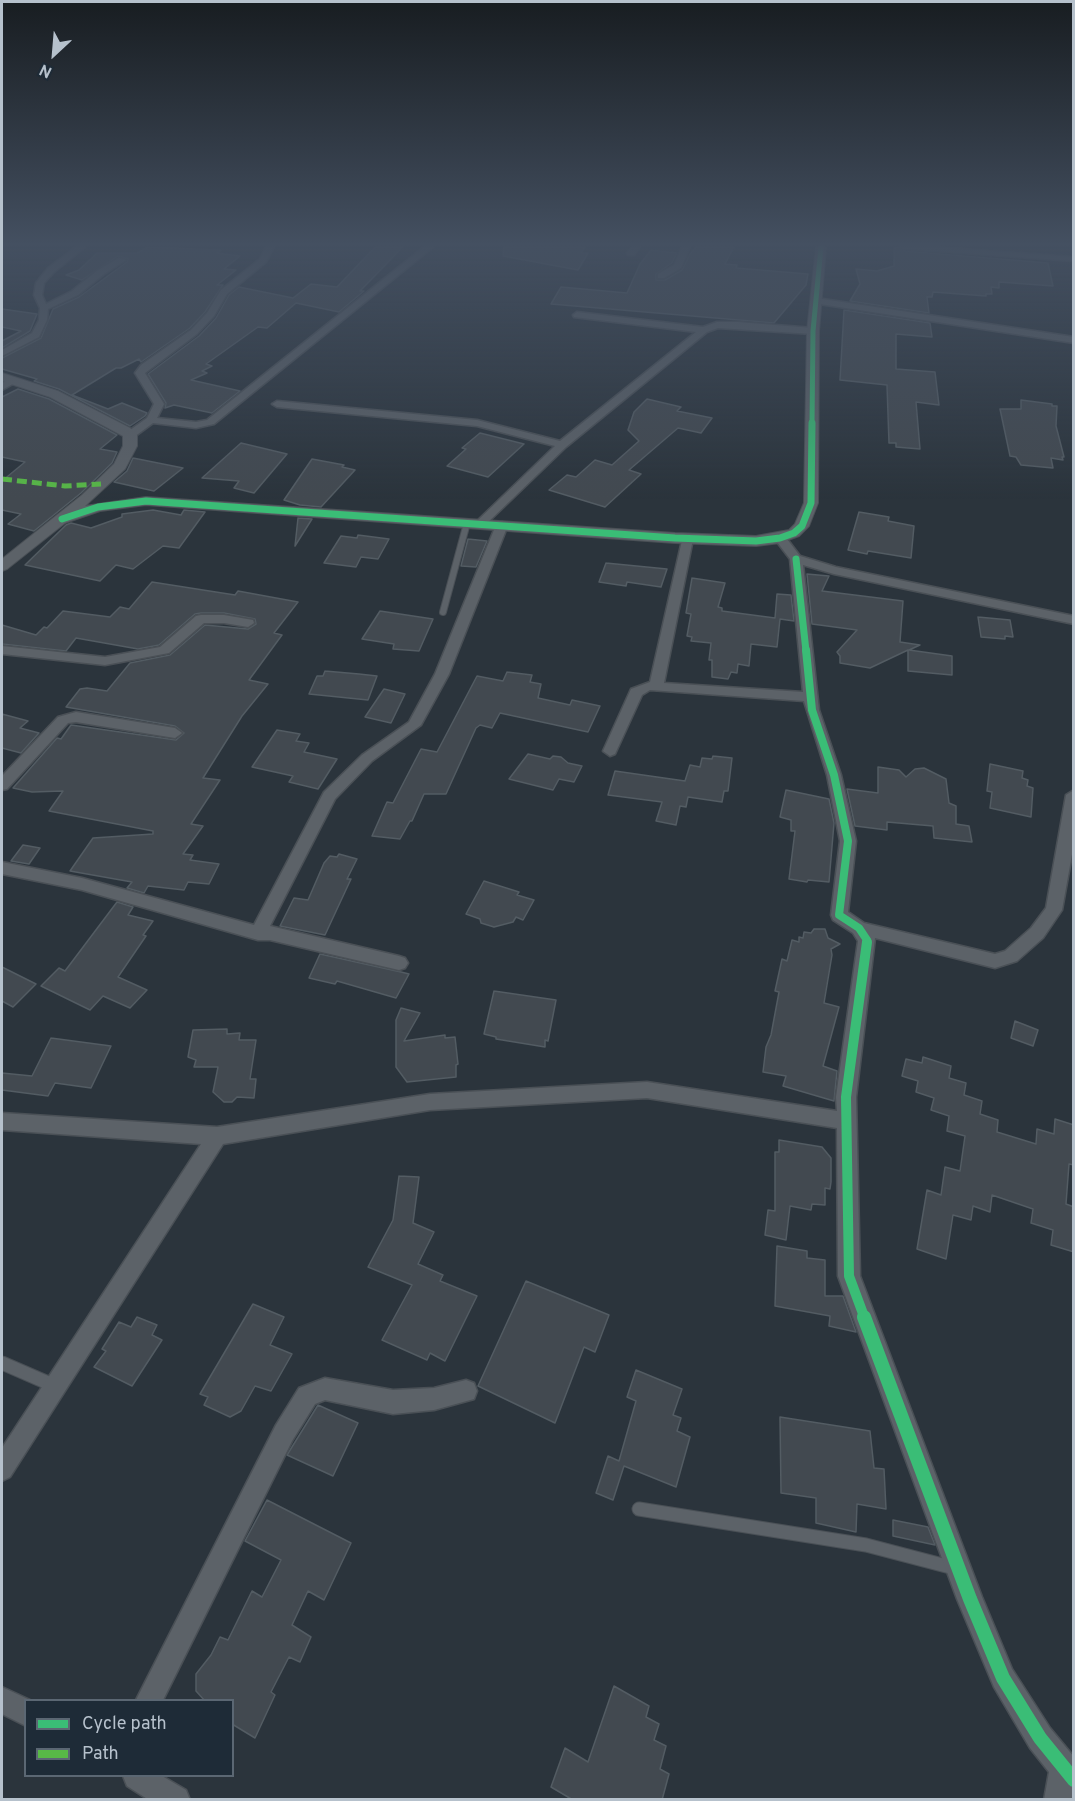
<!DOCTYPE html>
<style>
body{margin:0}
#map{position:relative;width:1075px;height:1801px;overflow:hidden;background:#2b343c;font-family:Overpass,sans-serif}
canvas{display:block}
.frame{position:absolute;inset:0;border:3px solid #b6c1cc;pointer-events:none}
.legend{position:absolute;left:24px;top:1699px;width:210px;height:78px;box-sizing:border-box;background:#1e2b37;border:2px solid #5b6773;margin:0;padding:8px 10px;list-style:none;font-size:18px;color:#b6c1cc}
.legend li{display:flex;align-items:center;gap:12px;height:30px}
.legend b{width:30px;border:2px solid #5b6773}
.north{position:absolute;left:24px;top:24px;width:60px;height:60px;-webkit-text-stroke:4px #1e2b37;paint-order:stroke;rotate:206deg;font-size:16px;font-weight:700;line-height:24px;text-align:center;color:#b6c1cc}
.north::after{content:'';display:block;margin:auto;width:21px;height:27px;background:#b6c1cc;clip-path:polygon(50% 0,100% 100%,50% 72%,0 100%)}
</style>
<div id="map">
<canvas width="1075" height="1801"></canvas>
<div class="frame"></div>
<ul class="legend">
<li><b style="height:8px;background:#3abd76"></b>Cycle path</li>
<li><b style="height:8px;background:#58b947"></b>Path</li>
</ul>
<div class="north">N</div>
</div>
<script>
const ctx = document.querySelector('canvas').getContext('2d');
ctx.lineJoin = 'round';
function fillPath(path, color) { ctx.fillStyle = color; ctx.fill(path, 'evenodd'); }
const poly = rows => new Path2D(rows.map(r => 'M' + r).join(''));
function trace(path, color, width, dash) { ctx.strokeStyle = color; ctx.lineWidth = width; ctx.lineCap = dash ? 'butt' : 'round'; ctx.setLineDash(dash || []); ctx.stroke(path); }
const building = poly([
 [148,247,221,250,217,253,240,256,224,269,236,270,217,285,223,285,205,312,190,328,141,362,139,359,121,368,116,368,72,395,108,409,122,403,147,413,145,416,130,426,59,389,34,381,37,379,2,369,2,358,41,338,53,309,79,297,127,262,128,259,118,256,82,280,66,275,79,270,97,253,137,253,148,247],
 [375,247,403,247,360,291,364,291,339,312,296,303,267,328,258,327,206,364,212,366,202,371,207,373,191,380,240,391,212,413,174,405,165,408,166,403,148,374,199,336,216,318,229,295,239,287,293,298,311,284,337,287,375,247],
 [504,247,585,247,581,253,588,253,578,270,503,256,504,247],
 [696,247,734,247,725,264,737,265,736,268,808,274,806,285,774,323,551,304,561,287,627,293,640,264,651,250,677,253,672,263,656,274,656,280,665,280,682,270,690,254,696,247],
 [899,247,905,251,1048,263,1053,286,999,282,999,288,991,287,992,294,986,294,986,296,933,292,932,297,927,297,929,313,850,301,860,284,856,269,877,271,894,266,894,248,899,247],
 [2,309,37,314,30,331,2,348,2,341,21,331,2,327,2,309],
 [844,310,930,323,932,337,896,334,896,369,935,372,939,405,916,402,920,449,896,447,896,443,889,443,887,385,840,380,844,310],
 [18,389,49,399,117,435,100,449,117,452,112,463,81,493,34,531,8,524,21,514,2,510,2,481,25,462,2,457,2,397,18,389],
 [647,399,681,407,677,411,712,418,701,433,678,428,629,470,641,474,605,507,549,490,567,475,576,477,595,460,612,465,639,441,628,430,634,412,647,399],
 [1021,400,1052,404,1052,406,1057,406,1056,426,1064,457,1062,457,1063,460,1051,458,1053,468,1021,465,1016,457,1010,456,1000,409,1021,409,1021,400],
 [480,433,524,444,488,477,447,466,466,449,462,448,480,433],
 [241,443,287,454,254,493,234,488,239,481,202,478,241,443],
 [133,458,183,468,154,491,114,482,127,471,133,458],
 [312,459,344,465,342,467,355,470,321,507,300,505,284,500,312,459],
 [153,510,181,515,184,510,205,512,179,548,163,546,133,569,116,565,100,581,25,565,66,525,71,523,91,528,122,517,122,514,153,510],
 [859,512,889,517,888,521,914,526,911,558,868,551,867,554,848,550,859,512],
 [298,518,312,519,295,546,298,518],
 [358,535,389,539,378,559,361,557,356,567,324,563,341,536,357,538,358,535],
 [468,539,487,541,476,567,461,566,468,539],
 [606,563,667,569,661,587,627,582,626,586,599,582,606,563],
 [807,574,829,576,822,591,903,601,900,642,920,645,909,650,952,656,952,675,908,671,908,650,870,668,840,663,840,656,837,652,857,630,812,624,807,574],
 [692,578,725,583,718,607,722,608,722,611,775,618,777,594,791,595,794,621,780,619,777,647,751,644,749,666,738,664,737,673,731,672,728,679,712,677,712,660,709,660,711,643,691,641,692,637,687,636,691,614,686,613,692,578],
 [152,582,235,595,238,591,298,602,274,633,282,635,249,680,268,684,242,716,203,778,220,780,191,824,203,826,183,854,193,855,190,860,219,864,209,884,188,882,184,890,148,886,144,893,127,888,132,882,70,871,93,838,153,834,153,831,49,811,63,791,32,792,13,788,57,738,61,739,71,725,176,740,184,733,175,726,66,707,80,689,87,688,107,691,130,663,170,655,205,625,248,629,256,624,255,619,224,613,201,613,195,614,159,645,138,649,76,638,66,651,2,644,2,625,36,635,44,627,47,628,63,611,110,617,120,607,129,609,152,582],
 [380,611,433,619,419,651,393,649,394,644,362,639,380,611],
 [978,617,1010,620,1013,637,1005,636,1005,639,981,637,978,617],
 [325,671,359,674,377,676,368,700,309,694,317,676,323,676,325,671],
 [507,672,532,675,530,682,541,684,538,698,570,705,572,700,600,706,588,732,500,713,492,728,480,725,476,728,446,794,424,794,412,821,410,821,400,839,372,836,387,802,393,803,421,749,437,752,477,676,503,681,507,672],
 [384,689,405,694,391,723,365,717,384,689],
 [2,714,28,721,20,728,39,733,21,753,2,748,2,714],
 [277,730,300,734,296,741,309,743,304,752,337,759,318,789,289,782,293,776,252,767,277,730],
 [528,754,550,759,553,756,561,757,568,763,582,766,574,782,559,779,553,790,509,779,528,754],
 [713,756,732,758,728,791,724,791,722,802,688,797,686,807,680,806,676,825,656,821,662,802,608,795,615,771,685,781,690,765,700,767,702,758,712,759,713,756],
 [990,764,1023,771,1022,778,1028,780,1027,786,1033,788,1031,817,990,808,992,792,987,791,990,764],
 [878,767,899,770,906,777,915,769,924,768,946,779,949,803,956,806,956,824,969,826,972,842,934,838,933,826,887,822,887,830,855,826,847,789,878,793,878,767],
 [786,790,829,799,834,823,829,882,808,880,807,882,789,879,795,831,791,831,791,820,780,817,786,790],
 [23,845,40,848,29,864,11,861,23,845],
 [339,854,357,859,347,879,351,879,325,935,280,926,294,898,308,900,324,863,330,856,337,857,339,854],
 [484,881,519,892,517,895,534,900,523,920,516,917,513,922,494,927,481,923,480,919,466,914,484,881],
 [117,902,133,907,128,915,153,921,143,935,146,936,118,977,147,990,130,1008,103,996,90,1010,41,986,59,968,65,971,117,902],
 [814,929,825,929,828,938,840,944,831,949,832,955,824,1003,839,1007,823,1066,837,1071,834,1101,783,1086,786,1076,763,1072,766,1047,771,1035,779,992,775,991,782,959,787,961,792,940,799,942,799,937,803,938,804,932,811,933,814,929],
 [320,954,401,972,409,974,396,998,337,981,335,984,309,978,320,954],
 [2,967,36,984,13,1007,2,1001,2,967],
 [494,991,556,1000,548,1041,545,1040,545,1047,496,1039,496,1037,484,1034,494,991],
 [401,1008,420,1013,404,1041,445,1035,445,1038,455,1037,458,1064,456,1065,456,1077,407,1082,396,1067,396,1020,401,1008],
 [1015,1021,1038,1030,1033,1046,1011,1038,1015,1021],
 [227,1029,227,1034,240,1033,239,1040,256,1040,250,1079,256,1079,254,1098,237,1097,232,1102,224,1102,213,1092,218,1067,194,1067,196,1060,188,1057,193,1030,227,1029],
 [51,1038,111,1046,91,1088,55,1083,48,1096,2,1090,2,1073,32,1076,51,1038],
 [923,1057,951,1066,949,1078,966,1083,964,1095,982,1101,980,1114,998,1120,997,1132,1036,1144,1037,1129,1054,1134,1055,1119,1074,1125,1074,1165,1069,1164,1066,1204,1074,1207,1074,1252,1051,1245,1053,1230,1031,1223,1033,1209,992,1195,990,1212,973,1206,971,1220,953,1215,946,1259,917,1249,927,1190,941,1195,945,1167,960,1171,965,1136,947,1131,949,1116,931,1110,934,1098,916,1092,918,1081,902,1076,906,1059,922,1063,923,1057],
 [779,1140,822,1147,831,1158,831,1182,830,1189,825,1188,825,1205,812,1204,811,1210,790,1206,786,1240,765,1235,768,1210,775,1211,775,1152,779,1152,779,1140],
 [399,1176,419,1177,413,1223,434,1232,418,1264,443,1275,440,1281,477,1296,445,1361,430,1353,427,1360,382,1340,412,1285,368,1267,393,1220,399,1176],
 [777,1246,807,1251,807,1258,825,1260,825,1296,843,1296,856,1332,829,1326,830,1316,775,1306,777,1246],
 [526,1281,609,1315,595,1352,584,1347,555,1423,478,1386,526,1281],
 [253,1304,284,1317,270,1345,292,1354,271,1391,255,1386,241,1411,230,1417,204,1405,208,1397,200,1394,253,1304],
 [137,1317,157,1325,152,1335,162,1340,132,1386,94,1367,106,1351,102,1349,119,1322,131,1327,137,1317],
 [636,1370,682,1389,673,1415,681,1418,677,1431,690,1437,676,1487,624,1466,613,1500,596,1493,608,1456,619,1461,636,1401,627,1397,636,1370],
 [318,1405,358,1423,333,1476,287,1455,318,1405],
 [780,1417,870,1431,874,1468,884,1469,886,1509,857,1504,856,1532,816,1523,816,1498,781,1493,780,1417],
 [267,1500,351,1543,324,1600,308,1591,292,1625,311,1637,300,1662,289,1657,271,1692,275,1695,255,1738,232,1724,232,1701,205,1701,196,1691,196,1674,211,1655,220,1637,228,1640,252,1591,262,1597,281,1560,245,1541,267,1500],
 [893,1520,928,1527,935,1545,893,1536,893,1520],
 [614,1686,649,1706,646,1717,659,1724,654,1740,666,1746,660,1769,669,1774,662,1800,573,1800,551,1787,565,1748,588,1762,614,1686]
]);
fillPath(building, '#424950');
trace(building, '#535c63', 1.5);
const serviceFar1 = poly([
 [443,612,467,523]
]);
const service = poly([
 [2,1363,55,1386],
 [639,1509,866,1545,954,1568]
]);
const minor = poly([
 [76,247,85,247,54,272,44,283,42,295,46,304,72,291,98,270,119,258,126,260,104,274,78,295,48,309,47,320,39,337,2,356,2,350,32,333,39,320,40,308,34,295,36,283,48,268,76,247],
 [266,247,274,247,266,262,227,294,214,316,197,334,145,373,164,404,157,418,196,422,207,420,424,247,433,247,214,424,196,428,153,423,134,437,126,437,126,433,147,418,154,404,135,373,141,365,191,330,207,313,221,290,260,259,266,247],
 [632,247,640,247,634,255,628,255,627,253,632,247],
 [682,247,690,247,681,268,664,278,658,278,658,274,674,265,682,247],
 [901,247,935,247,1074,257,1074,261,905,249,901,247],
 [816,298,1074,337,1074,343,813,303,812,301,816,298],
 [577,312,703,327,717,322,738,322,813,328,818,331,813,334,718,328,707,332,566,447,484,526,480,527,474,524,476,522,555,446,477,426,277,407,272,404,277,401,477,420,560,441,696,332,574,317,573,315,577,312],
 [10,379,18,381,2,390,2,383,10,379],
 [502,522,508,525,449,674,421,725,372,761,335,799,270,926,399,956,405,958,408,963,405,968,399,970,270,940,258,940,82,890,2,874,2,862,82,878,254,925,324,792,362,755,409,722,435,674,496,525,502,522],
 [780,534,784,535,800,556,836,567,1074,616,1074,624,834,574,803,565,819,710,841,775,856,841,848,912,864,923,995,954,1005,951,1031,928,1046,908,1066,795,1074,790,1074,843,1062,910,1043,938,1017,961,995,968,875,938,856,1097,860,1276,982,1597,1012,1669,1050,1728,1074,1757,1072,1800,1044,1800,1049,1772,1030,1748,994,1687,957,1599,838,1276,837,1128,647,1098,430,1110,223,1144,10,1477,2,1481,2,1448,201,1144,2,1130,2,1113,217,1127,430,1094,647,1082,837,1111,836,1097,858,941,853,933,833,920,831,915,840,841,827,775,804,701,650,690,642,695,615,754,610,756,603,751,631,689,650,682,683,536,691,536,693,539,664,683,803,692,790,559,774,538,780,534],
 [201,615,224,615,253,620,254,623,248,627,224,623,204,623,169,653,105,665,2,654,2,646,105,657,160,647,196,616,201,615],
 [76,712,175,728,182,733,175,738,76,722,68,723,7,789,2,790,2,776,58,717,76,712],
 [325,1378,393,1390,434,1388,466,1380,474,1383,477,1391,474,1399,434,1410,393,1414,325,1400,315,1404,292,1441,163,1700,136,1700,276,1425,299,1388,325,1378],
 [2,1687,30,1700,26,1700,26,1726,2,1714,2,1687],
 [123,1776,162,1776,186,1790,190,1800,149,1800,127,1786,123,1776]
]);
const tertiary = poly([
 [816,247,826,247,819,331,818,503,809,526,799,536,780,543,756,546,675,543,146,505,100,511,65,523,7,569,2,571,2,559,82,495,114,464,123,446,123,436,50,397,2,381,2,373,58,391,130,428,137,435,137,446,125,469,85,506,146,497,675,533,756,536,789,530,795,524,804,503,807,331,816,247]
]);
trace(serviceFar1, '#4a5056', 8);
trace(service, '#4a5056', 15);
trace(minor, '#4a5056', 3);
trace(tertiary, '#4a5056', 2);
trace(serviceFar1, '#5c6268', 6);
trace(service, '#5c6268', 13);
fillPath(minor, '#5c6268');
fillPath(tertiary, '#5c6268');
trace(poly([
 [2,479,65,486,101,484]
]), '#58b947', 5, [10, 5]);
trace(poly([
 [812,424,813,331,821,247]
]), '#3abd76', 5);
trace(poly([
 [62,519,98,507,146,501,675,538,756,541,780,538,794,533,802,526,811,503,812,423],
 [796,559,806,651]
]), '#3abd76', 7);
trace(poly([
 [806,650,812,710,834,775,848,841,839,915,859,928,867,940,867,943]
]), '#3abd76', 8);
trace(poly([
 [865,1319,849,1276,846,1097,867,942]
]), '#3abd76', 10);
trace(poly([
 [864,1317,970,1599,1003,1678,1040,1738,1074,1780]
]), '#3abd76', 14);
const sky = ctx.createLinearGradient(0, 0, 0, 499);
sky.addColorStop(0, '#181d21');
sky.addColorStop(0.49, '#445061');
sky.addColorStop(1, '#44506100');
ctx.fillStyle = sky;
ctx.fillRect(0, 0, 1075, 499);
</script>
